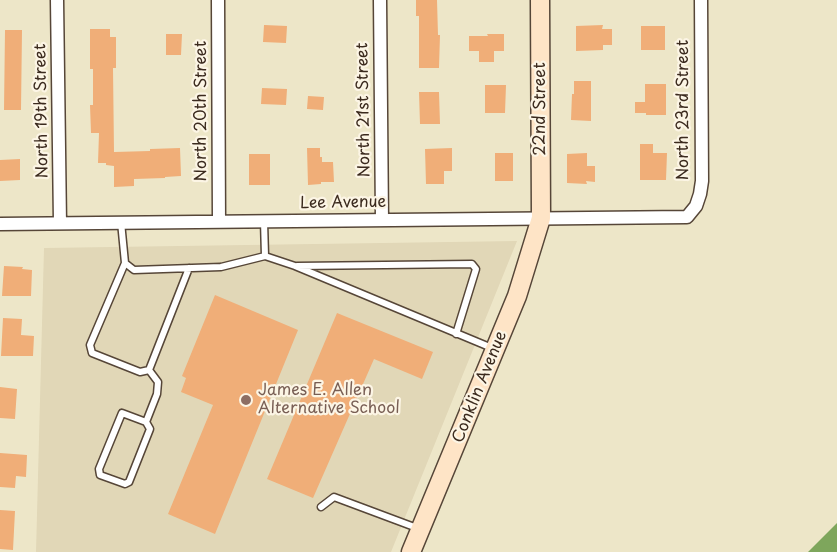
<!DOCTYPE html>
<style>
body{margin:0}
canvas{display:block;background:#ede6c8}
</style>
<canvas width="837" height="552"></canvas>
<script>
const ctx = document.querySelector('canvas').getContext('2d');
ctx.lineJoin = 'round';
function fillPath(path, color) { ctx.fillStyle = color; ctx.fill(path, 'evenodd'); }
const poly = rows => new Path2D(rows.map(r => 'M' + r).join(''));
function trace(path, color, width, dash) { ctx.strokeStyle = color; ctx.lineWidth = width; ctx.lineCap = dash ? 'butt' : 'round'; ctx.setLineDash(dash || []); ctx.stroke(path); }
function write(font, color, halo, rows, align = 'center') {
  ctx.font = font + ' "Playpen Sans",sans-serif'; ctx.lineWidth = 4.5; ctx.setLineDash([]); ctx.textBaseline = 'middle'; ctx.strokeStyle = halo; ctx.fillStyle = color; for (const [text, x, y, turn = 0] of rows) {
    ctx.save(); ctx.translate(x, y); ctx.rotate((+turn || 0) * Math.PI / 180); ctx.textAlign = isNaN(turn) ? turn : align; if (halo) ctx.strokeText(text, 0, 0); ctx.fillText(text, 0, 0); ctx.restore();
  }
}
fillPath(poly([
 [517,241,391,552,36,552,44,248]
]), '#e1d7b7');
fillPath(poly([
 [837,523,837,552,808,552]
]), '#7ea65c');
fillPath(poly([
 [416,0,437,0,438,35,440,35,439,68,419,68,419,16,416,16],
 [264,25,287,26,286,43,263,42],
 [603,25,602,29,612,29,612,45,603,45,603,50,576,51,576,26],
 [641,26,665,26,665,50,641,50],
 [90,29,110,29,110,37,116,37,116,68,113,68,114,152,150,151,150,149,180,148,181,176,165,177,165,178,134,179,134,186,114,187,114,166,106,165,106,163,98,163,99,133,91,133,90,105,93,105,93,69,90,69],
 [5,30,22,30,21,110,4,110],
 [166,34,182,34,181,55,166,55],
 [487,34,504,34,504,51,494,51,494,62,479,62,479,51,469,51,469,36,488,36],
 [574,81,591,81,591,121,571,120,572,94,574,94],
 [645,84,666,84,666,115,646,115,646,113,635,113,635,102,645,102],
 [485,85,506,85,505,113,485,113],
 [262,88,287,89,286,105,261,104],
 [419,92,439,92,440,124,420,124],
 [308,96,324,97,323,110,307,109],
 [640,144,653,144,653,153,667,153,666,180,640,180],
 [307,148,320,148,320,157,322,157,322,162,333,162,334,182,321,182,321,184,308,185],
 [452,148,452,171,444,171,444,184,426,184,425,149],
 [495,153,513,153,513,181,495,181],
 [587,153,587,166,595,166,595,182,586,181,587,184,567,183,567,154],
 [249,154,270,154,270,185,249,185],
 [20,159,20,180,0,181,0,160],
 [4,266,23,267,22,269,32,270,31,296,2,296],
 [215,295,298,330,215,534,168,514,213,405,181,392,186,378,182,376],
 [337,313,433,352,422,379,374,359,313,498,267,479],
 [3,318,22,319,21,335,34,336,33,356,1,356],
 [0,387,17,389,15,419,0,418],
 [0,453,27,455,26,477,16,476,15,488,0,487],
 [0,510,15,511,13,550,0,549]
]), '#f0ae78');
const lane = poly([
 [264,221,265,256,295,266,492,348],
 [121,222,125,263,134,270,221,267,265,256],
 [125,263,90,345,92,353,140,372,149,370,189,268],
 [297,266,472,264,476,269,456,334],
 [146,422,150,429,129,482,125,484,100,475,99,469,122,413,146,422,157,394,158,382,149,370],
 [321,507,334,497,417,528]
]);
const street = poly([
 [57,0,60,223],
 [218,0,219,221],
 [380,0,382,220],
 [0,224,687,217,696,206,700,194,702,181,701,0]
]);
const secondary = poly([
 [411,552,517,296,541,218,540,0]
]);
trace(lane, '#564638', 9);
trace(street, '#564638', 15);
trace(secondary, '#564638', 21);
trace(lane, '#fff', 6);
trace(street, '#fff', 12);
trace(secondary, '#fee4c6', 18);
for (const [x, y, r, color] of [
 [246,400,6,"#8d6e63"]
]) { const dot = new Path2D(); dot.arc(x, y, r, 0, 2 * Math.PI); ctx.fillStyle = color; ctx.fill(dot); trace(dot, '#fcf5e5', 2); }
write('16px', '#3b2a1e', '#fcf5e5', [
 ["22nd Street",541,109,-90],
 ["North 21st Street",364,110,-91],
 ["North 23rd Street",684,110,-90],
 ["North 19th Street",42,111,-91],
 ["North 20th Street",202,111,-90],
 ["Lee Avenue",343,203,-1],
 ["Conklin Avenue",480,387,-68]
]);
write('16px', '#785e54', '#fcf5e5', [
 ["James E. Allen",258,391],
 ["Alternative School",258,409]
], 'left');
</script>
